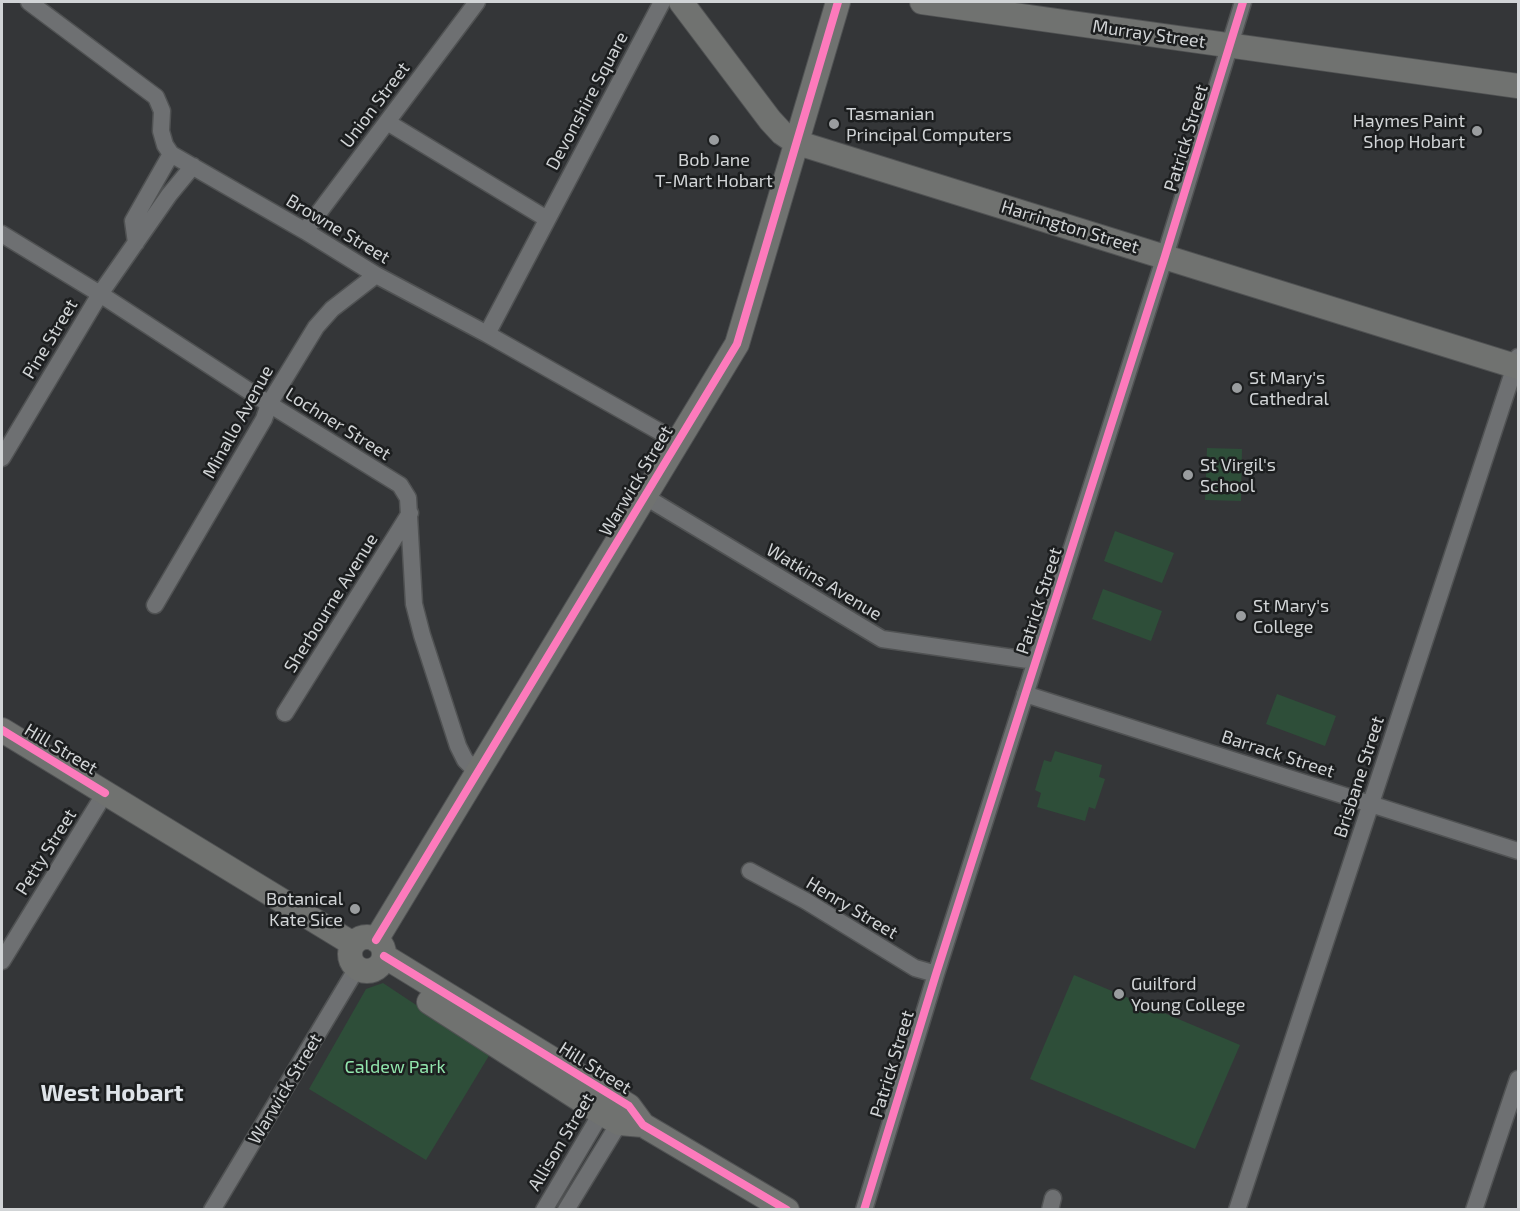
<!DOCTYPE html>
<style>
body{margin:0}
#map{position:relative;width:1520px;height:1211px;overflow:hidden;background:#343638;font-family:"Exo 2",sans-serif}
canvas{display:block}
.frame{position:absolute;inset:0;border:3px solid #d1d4d6;pointer-events:none}
</style>
<div id="map">
<canvas width="1520" height="1211"></canvas>
<div class="frame"></div>
</div>
<script>
const ctx = document.querySelector('canvas').getContext('2d');
ctx.lineJoin = 'round';
function fillPath(path, color) { ctx.fillStyle = color; ctx.fill(path, 'evenodd'); }
const poly = rows => new Path2D(rows.map(r => 'M' + r).join(''));
function trace(path, color, width, dash) { ctx.strokeStyle = color; ctx.lineWidth = width; ctx.lineCap = dash ? 'butt' : 'round'; ctx.setLineDash(dash || []); ctx.stroke(path); }
function write(font, color, halo, rows, align = 'center') {
  ctx.font = font + ' "Exo 2",sans-serif'; ctx.lineWidth = 5; ctx.setLineDash([]); ctx.textBaseline = 'middle'; ctx.strokeStyle = halo; ctx.fillStyle = color; for (const [text, x, y, turn = 0] of rows) {
    ctx.save(); ctx.translate(x, y); ctx.rotate((+turn || 0) * Math.PI / 180); ctx.textAlign = isNaN(turn) ? turn : align; if (halo) ctx.strokeText(text, 0, 0); ctx.fillText(text, 0, 0); ctx.restore();
  }
}
fillPath(poly([
 [1207,448,1242,449,1241,501,1205,500],
 [1115,531,1174,553,1162,583,1104,561],
 [1103,589,1162,611,1151,641,1092,619],
 [1277,694,1336,716,1325,746,1266,724],
 [1055,751,1102,765,1099,777,1105,779,1095,809,1089,807,1085,821,1037,807,1041,793,1035,790,1044,760,1051,762],
 [1074,975,1240,1045,1195,1149,1030,1079],
 [383,983,490,1054,426,1160,309,1089,366,989]
]), '#2e4e39');
const street = poly([
 [29,2,156,97,162,111,161,131,165,145,171,154,305,231,376,275,487,334,678,442],
 [387,122,547,219],
 [305,231,477,2],
 [2,234,100,294,269,404,400,485,408,498,414,604,422,635,458,746,465,760,477,772],
 [136,243,133,221,171,154],
 [487,334,662,2],
 [2,458,100,294,169,195,193,166],
 [644,496,882,639,1035,661],
 [155,605,264,419,269,404,316,327,332,309,376,275],
 [1025,694,1518,851],
 [285,713,410,513],
 [750,871,806,901,915,968,936,974],
 [2,961,105,793],
 [212,1210,357,968],
 [544,1210,606,1105],
 [566,1210,624,1115],
 [864,1210,936,974,1165,256,1243,2],
 [1050,1210,1053,1198],
 [1237,1210,1518,357],
 [1474,1210,1518,1079]
]);
const secondary = poly([
 [681,2,770,120,782,133,795,142,1518,367],
 [922,2,1518,86],
 [2,730,353,944],
 '350 954a17 17 0 1 1 34 0a17 17 0 1 1-34 0Z',
 [376,940,737,344,838,2],
 [384,956,629,1106,643,1125,787,1210],
 [429,1002,601,1113,619,1123,643,1125]
]);
trace(street, '#505253', 19);
trace(secondary, '#505253', 26);
trace(street, '#6e7072', 16);
trace(secondary, '#707270', 24);
trace(poly([
 [2,730,105,793],
 [376,940,737,344,838,2],
 [384,956,629,1106,643,1125,787,1210],
 [864,1210,936,974,1165,256,1243,2]
]), '#fd7abc', 8);
for (const [x, y, r, color] of [
 [834,124,6,"#9a9d9f"],
 [1477,131,6,"#9a9d9f"],
 [714,140,6,"#9a9d9f"],
 [1237,388,6,"#9a9d9f"],
 [1188,475,6,"#9a9d9f"],
 [1241,616,6,"#9a9d9f"],
 [355,909,6,"#9a9d9f"],
 [1119,994,6,"#9a9d9f"]
]) { const dot = new Path2D(); dot.arc(x, y, r, 0, 2 * Math.PI); ctx.fillStyle = color; ctx.fill(dot); trace(dot, '#1c1e1f', 2); }
write('18px', '#d1d4d6', '#1c1e1f', [
 ["Murray Street",1149,34,8],
 ["Devonshire Square",587,101,-62],
 ["Union Street",375,105,-53],
 ["Patrick Street",1186,138,-73],
 ["Harrington Street",1070,227,17],
 ["Browne Street",338,229,31],
 ["Pine Street",50,339,-59],
 ["Minallo Avenue",238,422,-61],
 ["Lochner Street",338,424,32],
 ["Warwick Street",636,481,-59],
 ["Watkins Avenue",824,582,31],
 ["Patrick Street",1039,601,-72],
 ["Sherbourne Avenue",331,603,-58],
 ["Hill Street",61,749,31],
 ["Barrack Street",1278,754,18],
 ["Brisbane Street",1359,777,-72],
 ["Petty Street",46,852,-58],
 ["Henry Street",852,908,31],
 ["Patrick Street",892,1064,-73],
 ["Hill Street",595,1068,32],
 ["Warwick Street",285,1089,-59],
 ["Allison Street",561,1142,-59]
]);
write('18px', '#d1d4d6', '#1c1e1f', [
 ["Tasmanian",846,114],
 ["Principal Computers",846,135],
 ["Haymes Paint",1465,121,"right"],
 ["Shop Hobart",1465,142,"right"],
 ["Bob Jane",714,160,"center"],
 ["T-Mart Hobart",714,181,"center"],
 ["St Mary's",1249,378],
 ["Cathedral",1249,399],
 ["St Virgil's",1200,465],
 ["School",1200,486],
 ["St Mary's",1253,606],
 ["College",1253,627],
 ["Botanical",343,899,"right"],
 ["Kate Sice",343,920,"right"],
 ["Guilford",1131,984],
 ["Young College",1131,1005]
], 'left');
write('18px', '#92e6ad', '#1c1e1f', [
 ["Caldew Park",395,1067]
]);
write('bold 24px', '#dfe4e9', '#1c1e1f', [
 ["West Hobart",112,1093]
]);
</script>
